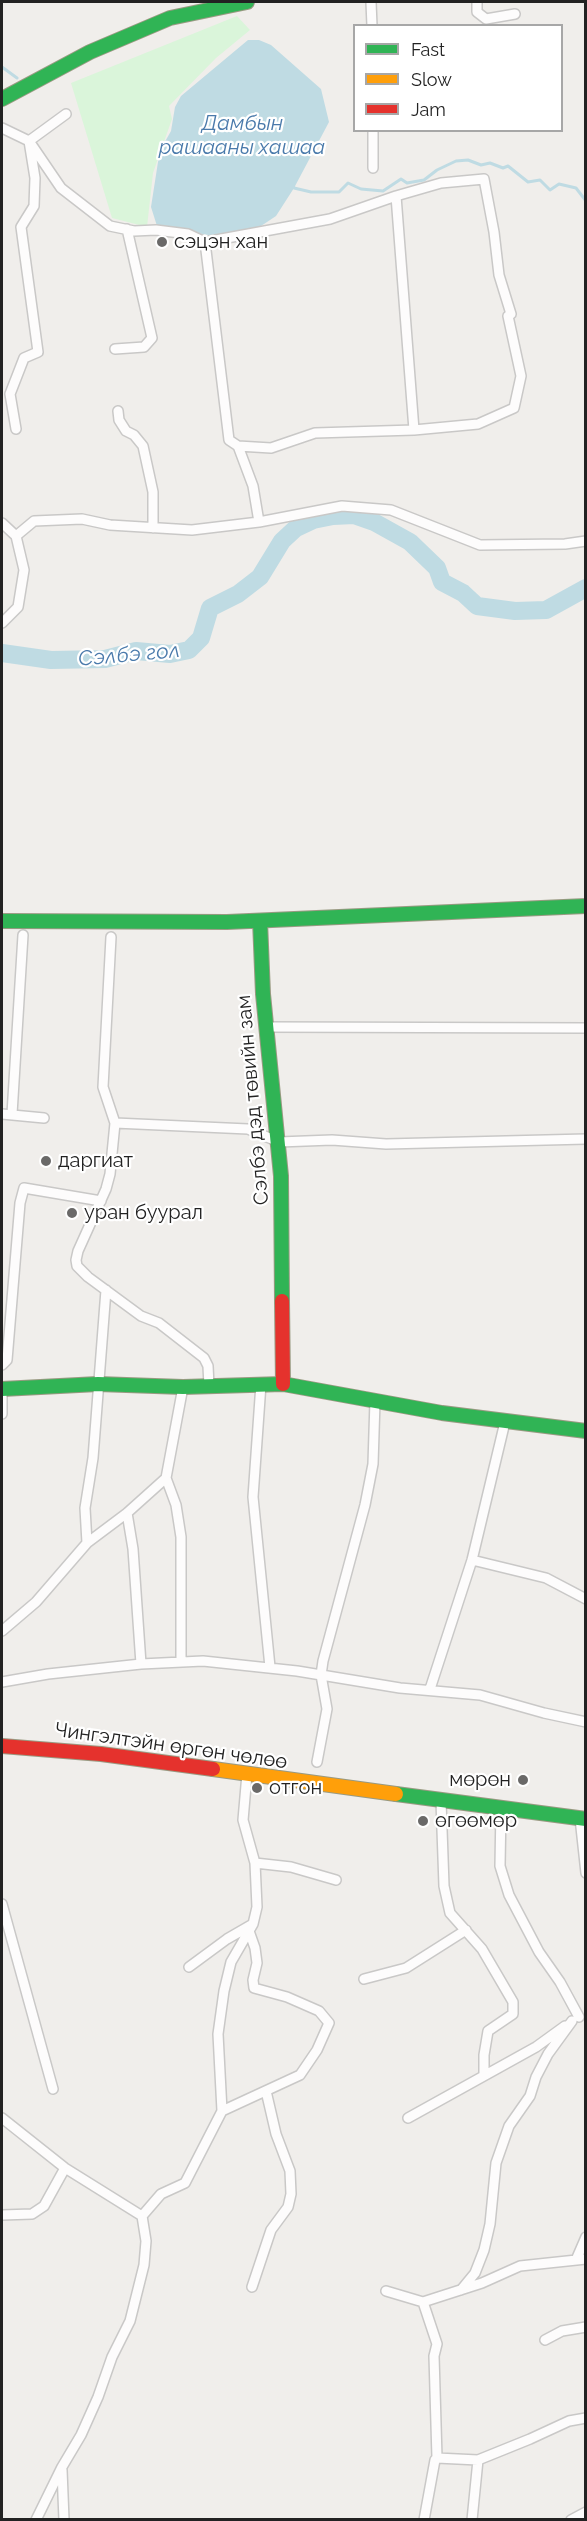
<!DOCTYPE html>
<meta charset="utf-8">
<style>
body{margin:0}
#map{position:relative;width:587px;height:2521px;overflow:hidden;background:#f0eeeb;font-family:Raleway,sans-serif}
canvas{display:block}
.frame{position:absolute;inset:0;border:3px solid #222;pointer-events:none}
.legend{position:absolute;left:353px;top:24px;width:210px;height:108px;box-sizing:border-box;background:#fff;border:2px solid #a7a7a7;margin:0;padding:8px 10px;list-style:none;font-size:18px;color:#222}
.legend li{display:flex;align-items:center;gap:12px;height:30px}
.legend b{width:30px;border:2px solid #a7a7a7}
</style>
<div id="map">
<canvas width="587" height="2521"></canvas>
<div class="frame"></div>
<ul class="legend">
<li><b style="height:8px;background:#30b455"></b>Fast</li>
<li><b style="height:8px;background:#ff9f0a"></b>Slow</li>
<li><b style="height:8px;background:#e5322d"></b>Jam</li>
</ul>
</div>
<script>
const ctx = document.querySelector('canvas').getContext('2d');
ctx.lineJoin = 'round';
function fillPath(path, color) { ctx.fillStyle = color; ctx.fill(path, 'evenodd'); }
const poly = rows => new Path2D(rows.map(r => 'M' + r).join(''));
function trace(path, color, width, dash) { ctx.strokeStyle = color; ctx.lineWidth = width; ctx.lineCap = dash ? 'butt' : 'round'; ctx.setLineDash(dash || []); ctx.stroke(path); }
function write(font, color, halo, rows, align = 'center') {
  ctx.font = font + ' Raleway,sans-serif'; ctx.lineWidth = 4.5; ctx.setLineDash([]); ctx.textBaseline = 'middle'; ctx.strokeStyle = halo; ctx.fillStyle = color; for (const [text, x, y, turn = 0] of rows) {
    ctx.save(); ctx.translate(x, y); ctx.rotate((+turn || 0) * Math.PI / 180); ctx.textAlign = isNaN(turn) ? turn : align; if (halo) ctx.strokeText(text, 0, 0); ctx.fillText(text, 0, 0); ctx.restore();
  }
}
fillPath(poly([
 [237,16,250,30,216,58,169,106,172,119,153,173,147,227,112,218,71,83]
]), '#daf5da');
fillPath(poly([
 [248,40,259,40,271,45,321,89,329,122,294,188,276,216,258,228,214,236,157,226,151,207,158,162,162,147,171,131,175,107,181,96]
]), '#bfdbe3');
trace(poly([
 [2,67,17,78],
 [293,184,294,188,311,192,339,192,348,183,361,189,383,191,401,179,407,183,424,180,437,170,456,161,468,160,481,165,490,163,503,168,508,166,528,182,540,180,550,190,559,184,576,188,586,201]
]), '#bfdbe3', 3);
trace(poly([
 [2,653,51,660,105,659,136,651,170,654,189,650,201,638,210,608,238,594,260,577,282,541,296,528,313,520,333,516,354,515,374,522,410,542,437,568,442,582,463,593,477,606,515,611,546,610,586,588]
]), '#bfdbe3', 18);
const street = poly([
 [371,2,372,26],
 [477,2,477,12,486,19,515,14],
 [2,128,29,141,61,188,110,226,134,231,156,230,188,234,205,242,229,440,238,446,271,448,315,433,414,430,478,424,514,408,521,376,508,316,511,314,499,275,494,232,484,179,441,183,396,196],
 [373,168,373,130],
 [205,242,330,219,396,196,414,430],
 [115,349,144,347,152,338,127,229],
 [118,411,119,420,126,431,134,435,143,446,153,492,153,528],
 [16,429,10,394,24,358,38,352,21,227,34,206,35,178,29,141,66,114],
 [259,522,342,506,391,510,480,545,565,544,586,541],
 [2,523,16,536,24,570,18,607,2,623],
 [16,536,34,521,82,519,110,525,192,530,259,522,253,486,238,446],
 [111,937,103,1087,115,1123,248,1129,279,1142,332,1140,386,1144,586,1139],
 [267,1027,586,1028],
 [2,1114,44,1118],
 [12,1114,23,935],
 [115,1123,110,1174,106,1189,78,1251,76,1260,77,1266,88,1277,141,1316,159,1323,204,1358,208,1366,209,1386],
 [2,1365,7,1360,20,1203,24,1188,101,1201],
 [261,1384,253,1497,270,1667],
 [2,1414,2,1389],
 [166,1478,176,1505,181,1537,181,1660],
 [127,1513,133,1549,141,1664],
 [87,1543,85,1508,93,1458,106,1290],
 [472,1560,546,1578,586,1599],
 [2,1631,36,1602,87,1543,127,1513,166,1478,183,1387],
 [2,1682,48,1674,141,1664,203,1661,297,1671,400,1688,480,1695,544,1713,586,1722],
 [430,1689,472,1560,505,1422],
 [317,1762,327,1709,321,1675,323,1661,365,1505,373,1464,375,1401],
 [441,1801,444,1886,450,1913,482,1949,513,2002,513,2014,488,2031,484,2055,484,2075],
 [501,1808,500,1866,509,1895,539,1952,560,1982,579,2017],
 [580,1818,586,1873],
 [255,1863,291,1867,336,1880],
 [2,1904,53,2089],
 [189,1967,227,1939,253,1924,257,1907,255,1863,243,1820,247,1774],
 [364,1979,406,1968,466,1930],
 [222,2111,300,2075,317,2050,329,2023,319,2011,287,1997,254,1988,253,1980,257,1963,255,1948,249,1931],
 [2,2118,65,2168,142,2216],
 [408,2118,536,2047,565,2026],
 [2,2215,32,2214,44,2206,65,2168],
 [576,2260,586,2237],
 [252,2287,271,2230,288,2207,291,2194,290,2171,276,2134,266,2091],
 [461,2290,475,2273,484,2250,490,2224,496,2163,509,2126,530,2096,536,2077,548,2054,572,2021],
 [386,2291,423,2302,482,2283,520,2266,586,2259],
 [423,2302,437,2344,434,2356,437,2458,478,2460,530,2439,569,2421,586,2418],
 [545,2340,562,2331,586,2327],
 [62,2470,64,2520],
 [36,2520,62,2467,81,2435,98,2397,112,2357,130,2321,144,2265,146,2241,142,2216,161,2194,185,2183,222,2111,218,2034,224,1991,231,1962,253,1924],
 [424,2520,435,2460,437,2458],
 [472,2520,478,2460],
 [571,2520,586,2512]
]);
const fast = poly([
 [2,99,90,52,170,18,247,2],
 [2,921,227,922,586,906],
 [260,921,263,994,281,1176,282,1301],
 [2,1389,98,1384,183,1387,283,1384,442,1413,586,1431],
 [396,1794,586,1819]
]);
const slow = poly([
 [213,1769,396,1794]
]);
const jam = poly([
 [282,1301,283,1384],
 [2,1746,101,1754,213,1769]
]);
trace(street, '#c9c8c7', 12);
trace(fast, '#999a82', 16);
trace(slow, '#999a82', 16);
trace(jam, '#999a82', 16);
trace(street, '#fdfcfc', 9);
trace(fast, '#30b455', 14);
trace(slow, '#ff9f0a', 14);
trace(jam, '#e5322d', 14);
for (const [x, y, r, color] of [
 [162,242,6,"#6a6968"],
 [46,1161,6,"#6a6968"],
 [72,1213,6,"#6a6968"],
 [523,1780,6,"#6a6968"],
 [257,1788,6,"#6a6968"],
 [423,1821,6,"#6a6968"]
]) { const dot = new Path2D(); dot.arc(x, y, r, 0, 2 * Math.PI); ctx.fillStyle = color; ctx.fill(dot); trace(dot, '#fff', 2); }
write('20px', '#222', '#fff', [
 ["сэцэн хан",174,242],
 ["даргиат",58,1161],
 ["уран буурал",84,1213],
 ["мөрөн",511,1780,"right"],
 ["отгон",269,1788],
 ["өгөөмөр",435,1821]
], 'left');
write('20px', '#222', '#fff', [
 ["Сэлбэ дэд төвийн зам",253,1100,-95],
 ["Чингэлтэйн өргөн чөлөө",171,1746,8]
]);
write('italic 21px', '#4a7aab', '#fff', [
 ["Дамбын",242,124],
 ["рашааны хашаа",242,148],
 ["Сэлбэ гол",129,655,-5]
]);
</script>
